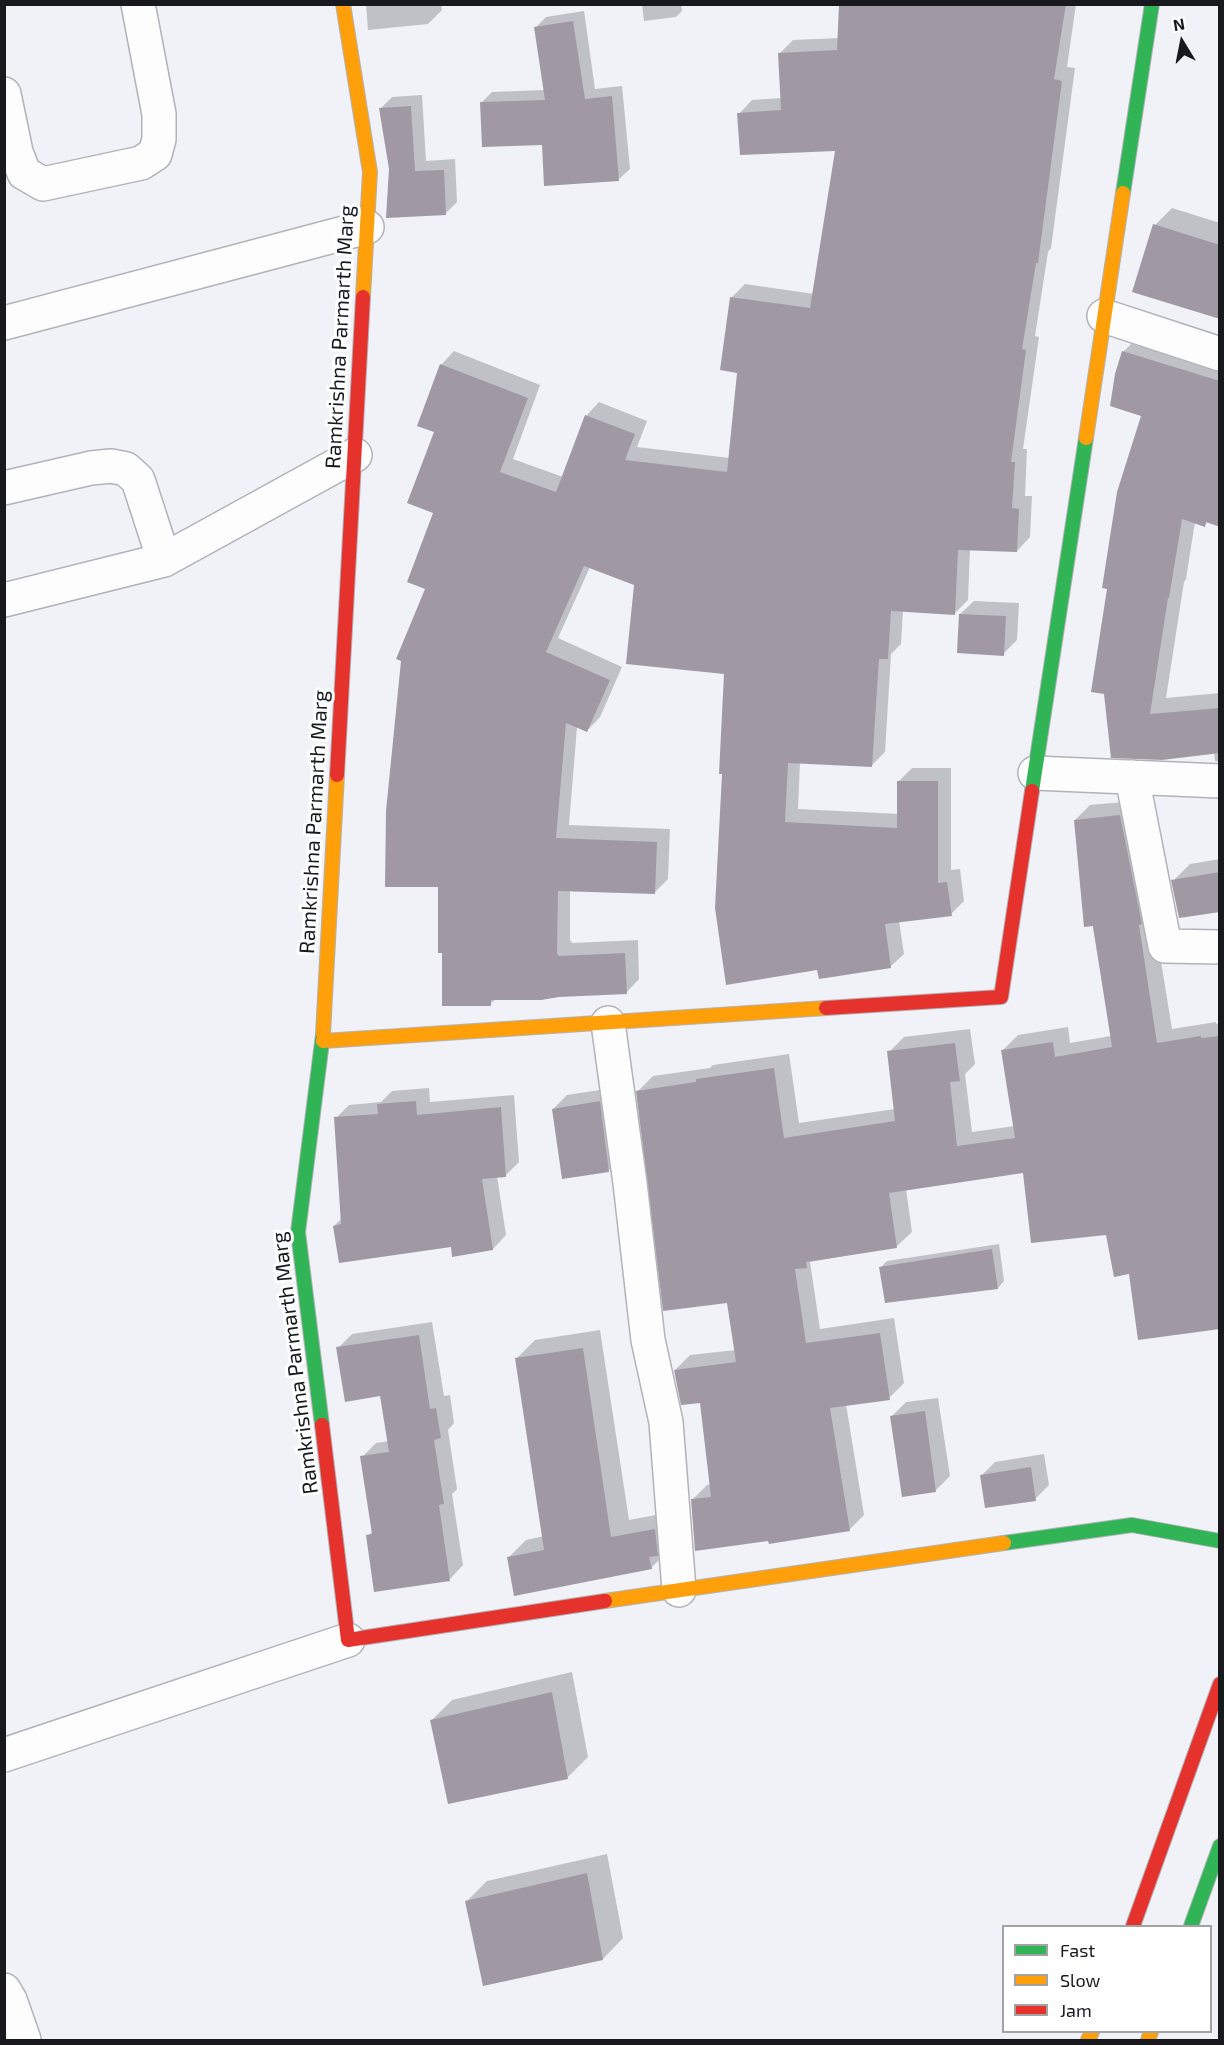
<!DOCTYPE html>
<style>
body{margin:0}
#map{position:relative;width:1224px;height:2045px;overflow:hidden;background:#f1f2f8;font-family:"Exo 2",sans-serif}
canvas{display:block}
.frame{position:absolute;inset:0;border:6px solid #18191d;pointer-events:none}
.legend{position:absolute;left:1002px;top:1925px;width:210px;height:108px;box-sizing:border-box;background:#fff;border:2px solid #a3a3a5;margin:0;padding:8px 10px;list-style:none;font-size:18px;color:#18191d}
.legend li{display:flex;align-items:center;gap:12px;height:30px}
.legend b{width:30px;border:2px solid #a3a3a5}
.north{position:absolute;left:1152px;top:12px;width:60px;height:60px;-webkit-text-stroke:4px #fff;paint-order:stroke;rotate:350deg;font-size:16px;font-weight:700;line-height:24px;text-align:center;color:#18191d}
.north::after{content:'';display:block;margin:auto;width:21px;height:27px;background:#18191d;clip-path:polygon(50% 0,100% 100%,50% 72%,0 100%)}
</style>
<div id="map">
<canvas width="1224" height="2045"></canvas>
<div class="frame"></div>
<ul class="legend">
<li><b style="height:8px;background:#30b455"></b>Fast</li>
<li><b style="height:8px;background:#ff9f0a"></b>Slow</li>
<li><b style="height:8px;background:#e5322d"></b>Jam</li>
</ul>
<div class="north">N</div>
</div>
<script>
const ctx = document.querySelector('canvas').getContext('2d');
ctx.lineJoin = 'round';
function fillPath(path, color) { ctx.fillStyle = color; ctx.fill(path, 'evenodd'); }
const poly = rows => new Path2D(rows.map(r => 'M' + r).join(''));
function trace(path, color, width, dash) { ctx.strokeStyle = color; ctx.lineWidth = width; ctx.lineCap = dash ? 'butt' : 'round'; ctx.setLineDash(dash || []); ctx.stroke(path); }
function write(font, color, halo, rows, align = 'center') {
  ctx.font = font + ' "Exo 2",sans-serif'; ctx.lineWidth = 6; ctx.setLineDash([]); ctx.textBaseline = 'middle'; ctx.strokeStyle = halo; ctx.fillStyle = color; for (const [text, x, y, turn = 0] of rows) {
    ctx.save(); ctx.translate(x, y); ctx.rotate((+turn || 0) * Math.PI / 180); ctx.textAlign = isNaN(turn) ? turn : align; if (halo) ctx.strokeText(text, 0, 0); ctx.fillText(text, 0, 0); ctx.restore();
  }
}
fillPath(poly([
 [366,4,441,4,442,10,428,24,368,30],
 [642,4,681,4,682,11,676,17,644,21],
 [841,4,1076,4,1067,67,1075,68,1051,248,1048,252,1035,336,1039,337,1023,449,1027,449,1025,496,1032,496,1030,537,1017,551,970,549,968,600,955,613,903,610,901,644,891,654,885,752,871,766,800,762,798,809,899,814,898,782,912,768,951,768,951,870,960,869,964,901,951,914,899,921,904,954,890,967,819,968,724,773,726,673,636,584,590,567,558,638,622,667,600,717,587,731,577,727,569,825,670,829,668,879,655,892,570,890,570,940,572,943,638,940,639,979,626,993,496,999,490,1004,443,951,427,589,435,512,436,431,441,365,454,351,540,385,513,459,563,477,586,416,599,402,647,421,637,447,730,458,739,372,732,297,745,284,814,294,837,149,739,114,752,100,782,98,780,53,793,40,840,38],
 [584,11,595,89,622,86,630,169,619,179,543,144,481,103,492,92,545,90,536,27,546,17],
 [422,95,426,161,455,159,457,202,445,214,390,169,380,109,392,97],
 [1172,208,1220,223,1220,318,1155,225],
 [1141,334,1220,359,1220,525,1208,521,1205,525,1195,522,1186,579,1184,582,1166,698,1220,693,1220,762,1215,761,1214,752,1162,758,1108,587,1143,415,1116,375,1124,351],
 [974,601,1019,603,1017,640,1003,654,960,614],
 [1135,801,1172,1029,1216,1022,1216,1024,1220,1023,1220,1328,1130,1272,1108,1233,1025,1171,906,1189,912,1232,896,1247,810,1262,820,1329,894,1318,904,1383,889,1398,846,1404,864,1515,849,1530,769,1540,692,1500,707,1485,711,1484,701,1401,675,1370,690,1355,736,1350,729,1302,638,1091,653,1076,710,1068,713,1065,789,1054,799,1123,895,1109,889,1052,904,1037,970,1029,975,1064,965,1074,972,1132,1015,1126,1003,1050,1018,1035,1068,1027,1070,1043,1111,1036,1075,820,1090,805],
 [1220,859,1220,910,1173,881,1190,864],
 [429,1088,430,1102,514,1095,519,1162,506,1175,497,1176,506,1235,493,1249,452,1245,334,1226,342,1218,336,1118,349,1105,381,1102,392,1091],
 [613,1088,623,1156,609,1170,563,1177,553,1109,567,1095],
 [999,1244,1004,1281,998,1288,881,1267,887,1261],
 [432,1322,444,1396,450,1395,454,1423,448,1430,457,1489,452,1494,463,1565,450,1579,368,1536,373,1531,362,1457,376,1443,389,1441,381,1394,338,1348,352,1334],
 [600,1330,629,1520,673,1512,669,1550,651,1568,508,1558,526,1540,544,1536,517,1358,535,1340],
 [938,1398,950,1476,936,1490,904,1495,892,1416,906,1402],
 [1044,1454,1049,1485,1035,1499,981,1476,995,1462],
 [572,1672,588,1757,568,1777,449,1803,432,1720,452,1700],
 [607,1854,623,1938,603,1959,467,1901,487,1881]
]), '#0003');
fillPath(poly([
 [839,4,1066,4,1054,79,1062,81,1038,263,1036,263,1022,349,1026,350,1011,462,1015,462,1012,508,1019,509,1017,552,958,550,955,615,891,611,888,659,879,659,872,767,788,763,785,822,897,828,897,781,938,781,938,883,947,882,952,916,885,924,891,968,819,979,817,970,726,985,715,908,722,774,719,774,724,674,626,664,634,585,584,566,546,652,610,680,587,732,566,723,556,838,657,842,655,894,558,891,557,954,559,956,625,953,627,994,559,997,541,1000,491,1000,491,1006,442,1006,442,953,438,953,438,887,385,887,386,811,401,661,396,659,425,589,407,582,433,513,407,503,434,432,417,426,440,364,528,398,500,472,556,492,585,415,635,434,625,460,727,472,737,373,720,370,730,297,810,308,835,151,740,155,737,113,781,110,778,53,837,50],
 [573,21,585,99,612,96,619,181,544,186,542,145,482,147,480,102,545,100,534,27],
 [411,106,415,171,444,170,446,215,386,218,389,169,379,108],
 [1153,224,1220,245,1220,319,1132,292],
 [1122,351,1220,381,1220,527,1206,522,1205,527,1182,519,1169,598,1168,598,1150,714,1220,708,1220,753,1162,760,1111,758,1104,694,1091,692,1107,589,1102,588,1117,492,1141,416,1110,406,1115,374],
 [959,614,1006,616,1004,656,957,653],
 [1120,815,1142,924,1139,925,1157,1043,1201,1036,1201,1038,1220,1036,1220,1329,1138,1340,1129,1274,1114,1277,1106,1235,1031,1243,1023,1173,889,1193,897,1248,806,1262,807,1268,795,1269,806,1343,880,1333,890,1400,830,1408,850,1531,769,1544,768,1541,695,1551,691,1499,711,1497,700,1403,681,1405,674,1370,736,1362,727,1303,663,1311,636,1091,696,1082,696,1079,774,1068,784,1138,895,1121,887,1051,955,1043,960,1081,950,1082,957,1146,1015,1138,1001,1050,1053,1042,1055,1057,1112,1047,1093,926,1084,927,1074,820],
 [1220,872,1220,912,1179,918,1171,880],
 [416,1101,417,1115,501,1107,506,1177,482,1179,493,1250,452,1257,451,1247,339,1263,333,1226,341,1224,334,1117,378,1114,377,1104],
 [600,1101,609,1172,562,1179,552,1109],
 [992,1249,998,1289,885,1303,879,1267],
 [419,1335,430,1409,436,1408,441,1438,434,1440,444,1504,439,1505,450,1581,374,1592,366,1535,372,1534,360,1456,389,1452,380,1396,345,1402,336,1347],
 [583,1348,611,1537,655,1529,658,1556,649,1557,652,1569,514,1596,507,1557,544,1550,515,1358],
 [925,1411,936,1492,902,1497,890,1416],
 [1031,1467,1036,1501,985,1508,980,1475],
 [552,1692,568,1779,448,1804,430,1720],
 [587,1873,603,1960,483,1986,465,1901]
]), '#a098a2');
const street = poly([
 [4,94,16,152,24,173,43,184,141,163,155,154,159,139,159,114,138,4],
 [1104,316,1220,354],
 [4,323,367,227],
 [4,488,91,468,111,466,126,469,138,480,164,560],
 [4,600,164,560,355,455],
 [1035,773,1220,781],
 [1132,777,1165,946,1220,947],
 [608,1023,630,1183,648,1340,666,1422,679,1590],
 [4,1755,348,1640],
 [4,1990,10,2000,24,2040]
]);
const fast = poly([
 [1123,193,1152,4],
 [1032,791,1086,438],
 [322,1425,298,1232,323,1034],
 [1004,1543,1132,1525,1220,1541],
 [1191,1926,1220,1846]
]);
const slow = poly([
 [343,4,370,172,363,297],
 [1086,438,1123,193],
 [323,1034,337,775],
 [323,1041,826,1008],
 [605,1601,1004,1543],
 [1088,2040,1092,2032],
 [1148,2040,1151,2032]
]);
const jam = poly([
 [337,775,363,297],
 [826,1008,1001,997,1032,791],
 [322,1425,348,1640,605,1601],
 [1133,1926,1220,1684]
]);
trace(street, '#b2b3b8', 36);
trace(fast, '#b2b3b8', 16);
trace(slow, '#b2b3b8', 16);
trace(jam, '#b2b3b8', 16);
trace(street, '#fdfdfe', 33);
trace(fast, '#30b455', 14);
trace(slow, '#ff9f0a', 14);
trace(jam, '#e5322d', 14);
write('21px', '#18191d', '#fff', [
 ["Ramkrishna Parmarth Marg",340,337,-87],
 ["Ramkrishna Parmarth Marg",314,822,-87],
 ["Ramkrishna Parmarth Marg",295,1363,-97]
]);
</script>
